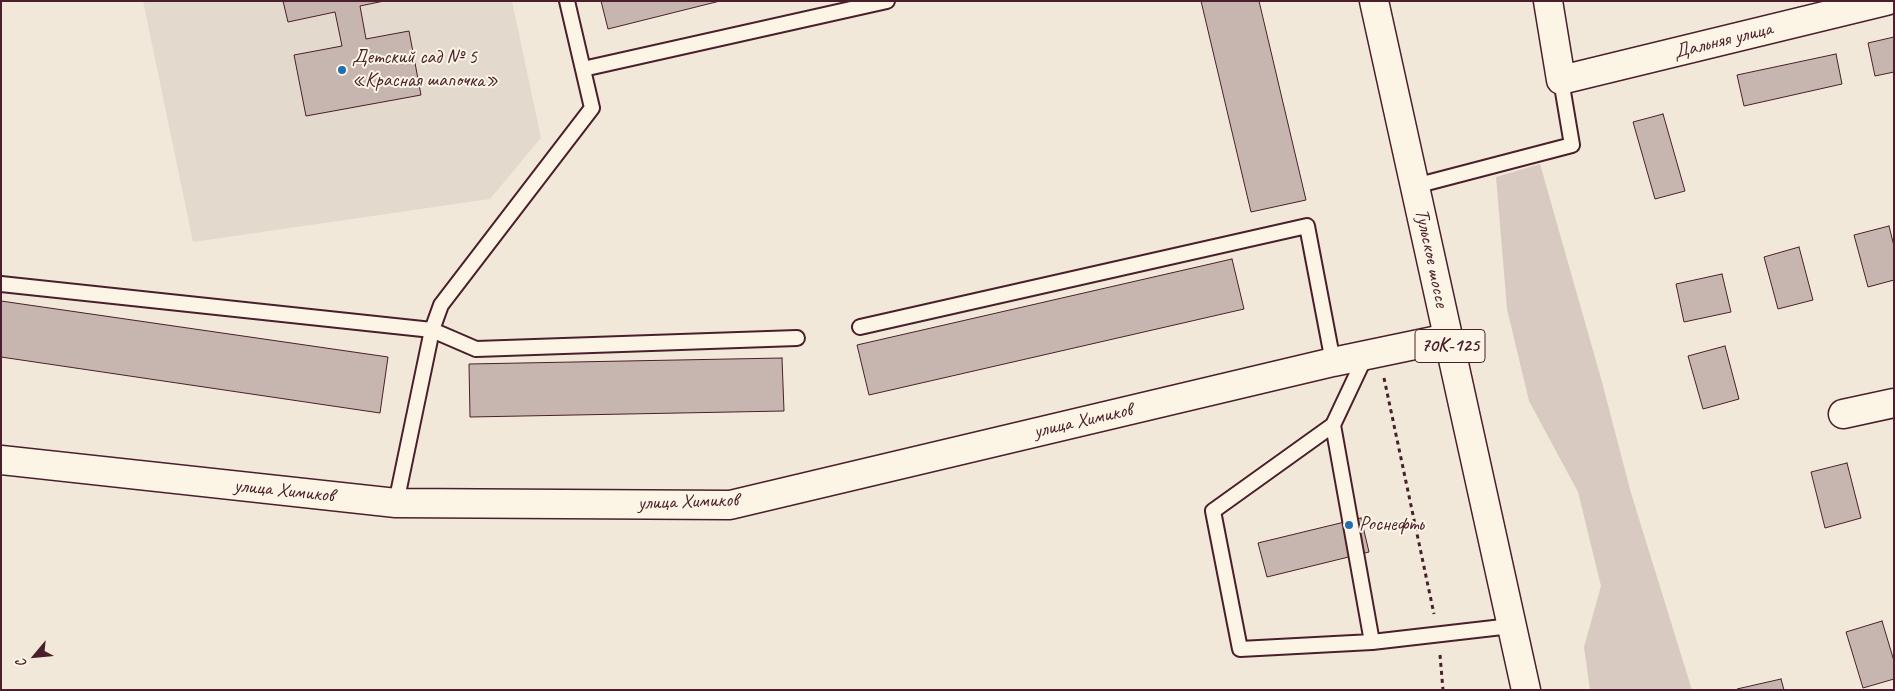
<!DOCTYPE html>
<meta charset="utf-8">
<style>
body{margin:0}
#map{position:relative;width:1895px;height:691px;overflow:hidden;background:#f1e8da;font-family:Caveat,sans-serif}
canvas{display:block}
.frame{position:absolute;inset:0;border:2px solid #4a1f2b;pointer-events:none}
.north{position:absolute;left:10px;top:631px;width:50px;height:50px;-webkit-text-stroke:4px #fcf5e5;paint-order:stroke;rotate:242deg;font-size:14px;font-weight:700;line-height:20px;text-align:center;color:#4a1f2b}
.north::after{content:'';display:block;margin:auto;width:18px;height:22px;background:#4a1f2b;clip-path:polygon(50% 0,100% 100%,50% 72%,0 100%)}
</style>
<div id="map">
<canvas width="1895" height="691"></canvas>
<div class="frame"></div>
<div class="north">С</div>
</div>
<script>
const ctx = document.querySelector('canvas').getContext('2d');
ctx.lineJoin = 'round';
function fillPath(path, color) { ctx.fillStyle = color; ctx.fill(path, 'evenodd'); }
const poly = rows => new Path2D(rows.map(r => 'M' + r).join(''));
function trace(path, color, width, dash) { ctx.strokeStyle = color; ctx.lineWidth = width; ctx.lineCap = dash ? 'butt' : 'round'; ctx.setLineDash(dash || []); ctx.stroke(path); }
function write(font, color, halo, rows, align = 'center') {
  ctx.font = font + ' Caveat,sans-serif'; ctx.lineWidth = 4; ctx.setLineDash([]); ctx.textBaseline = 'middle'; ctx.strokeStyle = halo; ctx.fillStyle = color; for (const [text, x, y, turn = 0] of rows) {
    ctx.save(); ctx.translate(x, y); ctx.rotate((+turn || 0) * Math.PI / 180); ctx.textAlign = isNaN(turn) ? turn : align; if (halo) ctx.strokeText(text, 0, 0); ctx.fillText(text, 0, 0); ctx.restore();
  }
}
fillPath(poly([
 [143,1,512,1,541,138,490,199,193,242]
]), '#e4d9cd');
fillPath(poly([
 [1540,164,1602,382,1631,493,1692,690,1590,690,1584,647,1601,586,1578,492,1529,401,1507,309,1496,177]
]), '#d8cac0');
const building = poly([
 [283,1,384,1,360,6,366,39,409,31,421,95,306,116,294,55,342,46,335,12,288,22,283,1],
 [601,1,720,1,608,29,601,1],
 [1201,1,1259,1,1306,200,1251,212,1201,1],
 [1894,37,1894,72,1875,76,1868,43,1894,37],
 [1836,54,1842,84,1744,106,1737,75,1836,54],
 [1663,114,1685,191,1655,199,1633,122,1663,114],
 [1889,226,1894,246,1894,280,1868,287,1854,235,1889,226],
 [1799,247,1813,300,1778,309,1764,257,1799,247],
 [1232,259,1244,309,869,395,857,345,1232,259],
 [1722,274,1731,312,1684,322,1676,284,1722,274],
 [1,301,388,357,380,413,1,357,1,301],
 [1725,346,1739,399,1703,409,1688,356,1725,346],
 [782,358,784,411,470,417,469,364,782,358],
 [1847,463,1861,518,1825,528,1811,472,1847,463],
 [1361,518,1369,552,1267,577,1258,543,1361,518],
 [1882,621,1894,661,1894,679,1863,688,1846,632,1882,621],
 [1781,679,1784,690,1737,690,1737,689,1781,679]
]);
fillPath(building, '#c7b6af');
trace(building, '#4a1f2b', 1);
const service = poly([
 [583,69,887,1],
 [1415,186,1572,145,1561,80],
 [1,284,432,330,476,349,797,338],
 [860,327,1307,226,1333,362],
 [1366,355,1333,425,1372,642,1511,626],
 [1333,425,1213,511,1240,649,1372,642],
 [396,503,432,330,441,305,592,108,567,1]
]);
const minor = poly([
 [1548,1,1561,80,1886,1],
 [1843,414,1894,403],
 [1,460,396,503,730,505,1333,362,1448,338]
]);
const primary = poly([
 [1374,1,1526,690]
]);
trace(service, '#4a1f2b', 18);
trace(minor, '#4a1f2b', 31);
trace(primary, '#4a1f2b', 31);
trace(poly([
 [1384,378,1434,614],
 [1440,655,1443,690]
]), '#4a1f2b', 3, [4, 4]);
trace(service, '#fcf5e5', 14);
trace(minor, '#fcf5e5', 28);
trace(primary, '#fcf5e5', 28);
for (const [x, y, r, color] of [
 [342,70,5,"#1f6fb2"],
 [1349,525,5,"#1f6fb2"]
]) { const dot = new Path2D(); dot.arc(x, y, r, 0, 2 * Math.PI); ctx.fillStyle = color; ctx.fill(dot); trace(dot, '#fcf5e5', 2); }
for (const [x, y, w] of [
 [1450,346,70]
]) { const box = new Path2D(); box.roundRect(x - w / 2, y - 16.5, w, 33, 4); ctx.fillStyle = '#fcf5e5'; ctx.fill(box); trace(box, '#4a1f2b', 1); }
write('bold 19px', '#4a1f2b', null, [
 ["70К-125",1450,346]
]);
write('20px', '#4a1f2b', '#fcf5e5', [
 ["Дальняя улица",1723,41,-14],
 ["Тульское шоссе",1431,258,78],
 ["улица Химиков",1083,421,-13],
 ["улица Химиков",284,491,6],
 ["улица Химиков",688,502,-2]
]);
write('20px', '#4a1f2b', '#fcf5e5', [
 ["Детский сад № 5",352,58],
 ["«Красная шапочка»",352,81],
 ["Роснефть",1359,525]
], 'left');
</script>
